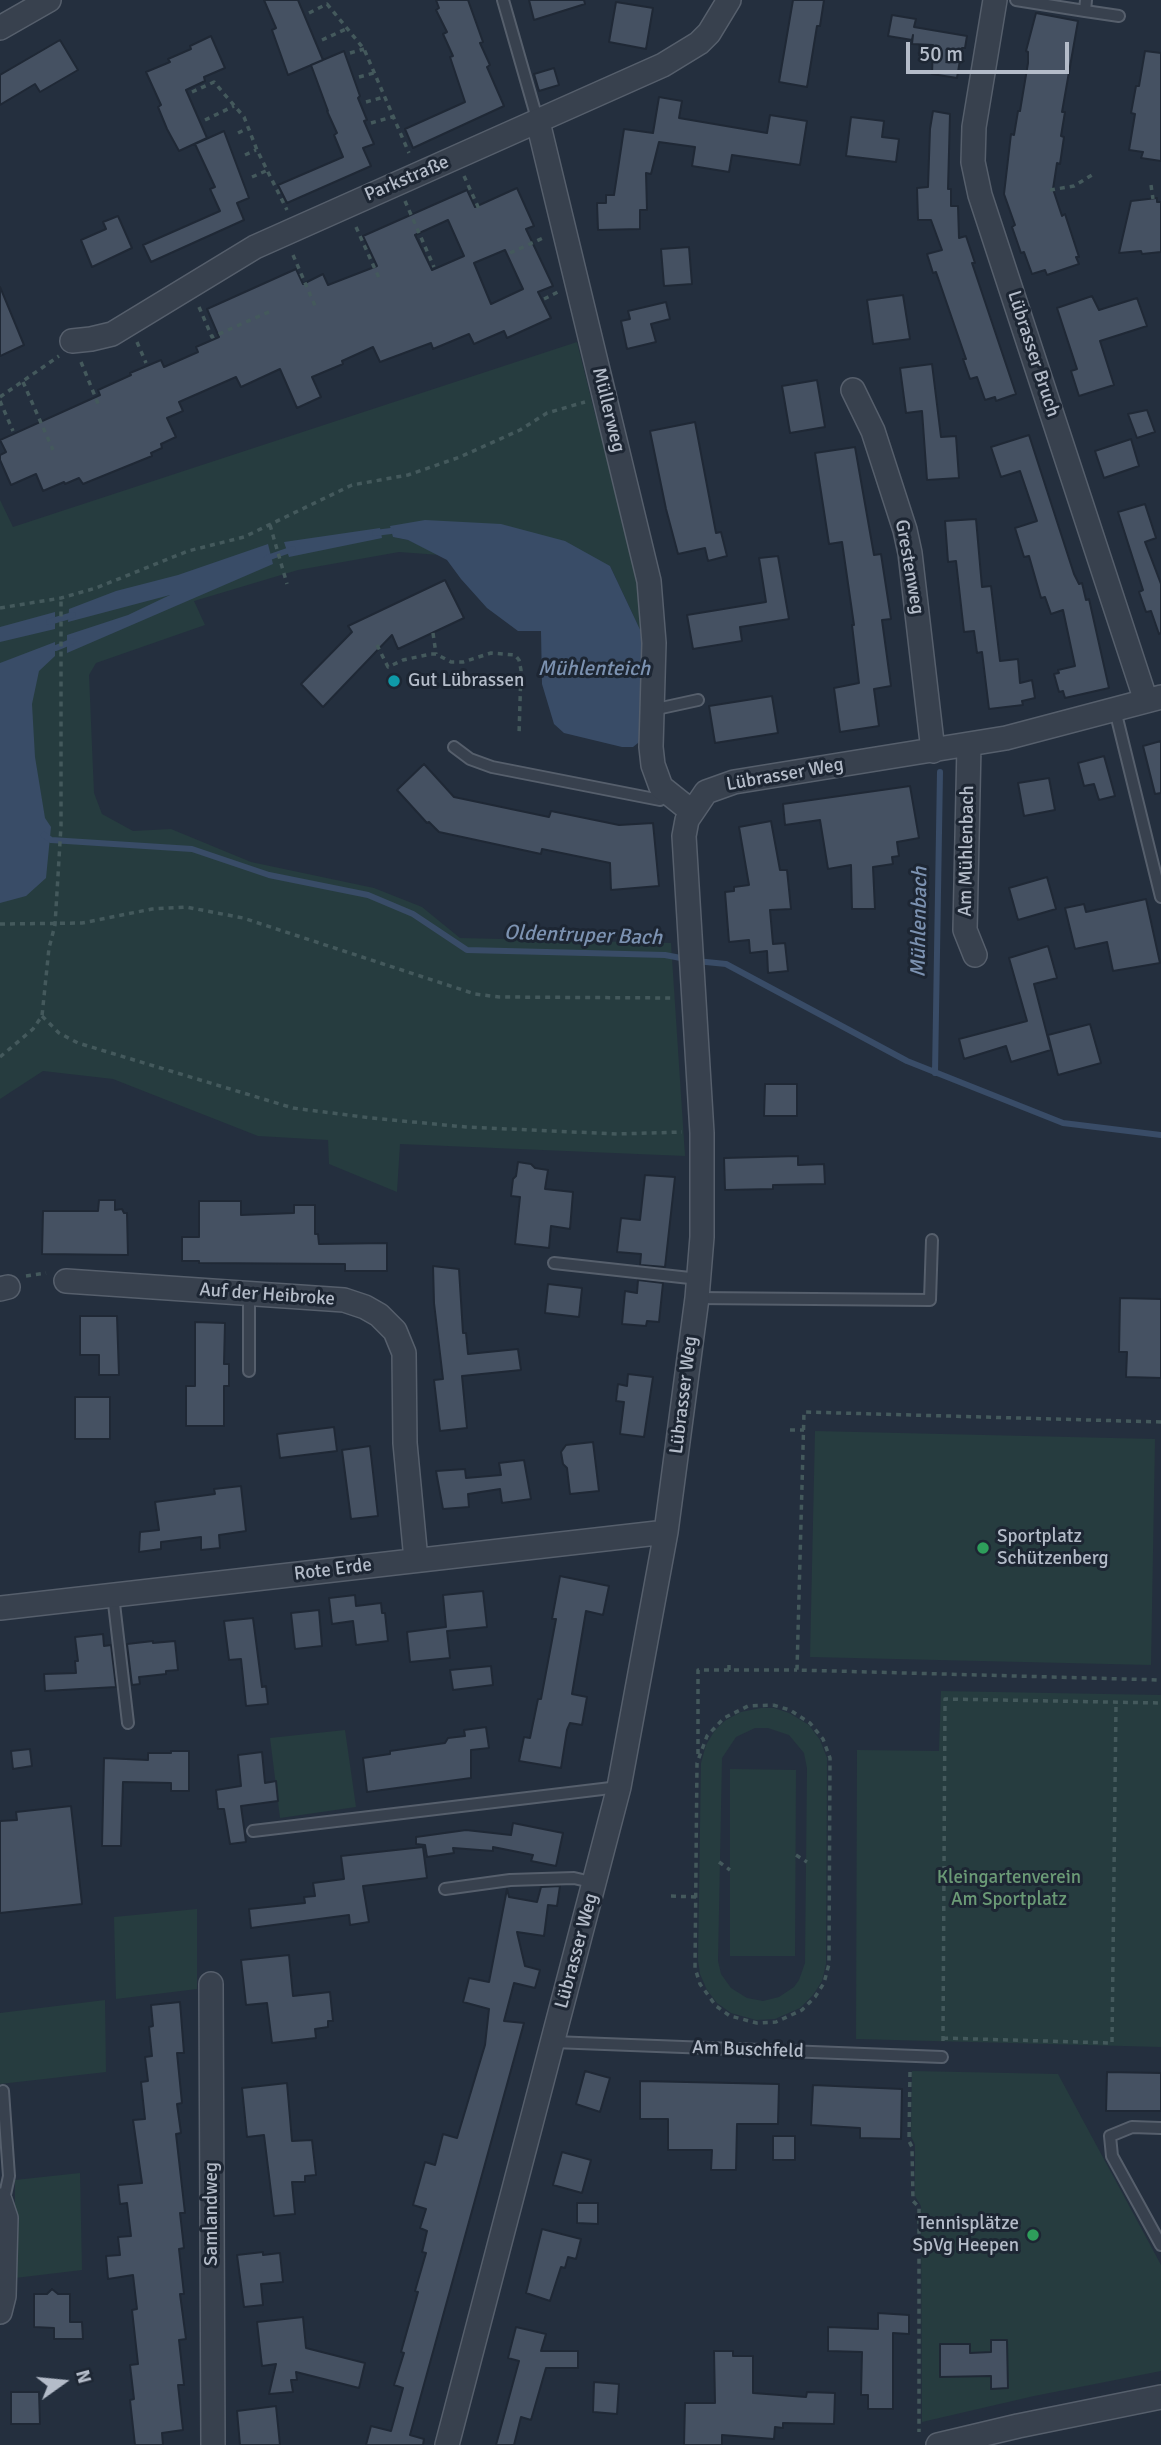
<!DOCTYPE html>
<meta charset="utf-8">
<style>
body{margin:0}
#map{position:relative;width:1161px;height:2445px;overflow:hidden;background:#242f3e;font-family:Signika,sans-serif}
canvas{display:block}
.north{position:absolute;left:28px;top:2347px;width:70px;height:70px;-webkit-text-stroke:5px #1d2633;paint-order:stroke;rotate:75deg;font-size:19px;font-weight:700;line-height:28px;text-align:center;color:#b4bcc9}
.north::after{content:'';display:block;margin:auto;width:24px;height:32px;background:#b4bcc9;clip-path:polygon(50% 0,100% 100%,50% 72%,0 100%)}
.scale{position:absolute;left:906px;top:42px;width:163px;height:32px;box-sizing:border-box;border:4px solid #b4bcc9;border-top:0;padding-left:9px;font-size:21px;line-height:24px;white-space:nowrap;color:#b4bcc9;-webkit-text-stroke:5px #1d2633;paint-order:stroke}
</style>
<div id="map">
<canvas width="1161" height="2445"></canvas>
<div class="north">N</div>
<div class="scale">50 m</div>
</div>
<script>
const ctx = document.querySelector('canvas').getContext('2d');
ctx.lineJoin = 'round';
function fillPath(path, color) { ctx.fillStyle = color; ctx.fill(path, 'evenodd'); }
const poly = rows => new Path2D(rows.map(r => 'M' + r).join(''));
function trace(path, color, width, dash) { ctx.strokeStyle = color; ctx.lineWidth = width; ctx.lineCap = dash ? 'butt' : 'round'; ctx.setLineDash(dash || []); ctx.stroke(path); }
function write(font, color, halo, rows, align = 'center') {
  ctx.font = font + ' Signika,sans-serif'; ctx.lineWidth = 6; ctx.setLineDash([]); ctx.textBaseline = 'middle'; ctx.strokeStyle = halo; ctx.fillStyle = color; for (const [text, x, y, turn = 0] of rows) {
    ctx.save(); ctx.translate(x, y); ctx.rotate((+turn || 0) * Math.PI / 180); ctx.textAlign = isNaN(turn) ? turn : align; if (halo) ctx.strokeText(text, 0, 0); ctx.fillText(text, 0, 0); ctx.restore();
  }
}
fillPath(poly([
 [577,342,597,422,606,420,640,590,644,638,610,566,393,537,408,540,440,555,399,552,298,570,194,601,205,625,96,663,89,675,94,793,102,814,133,831,171,829,251,862,374,888,422,907,460,938,671,943,685,1156,400,1144,397,1192,329,1164,328,1140,258,1136,113,1079,43,1071,0,1099,0,500,13,527],
 [815,1431,1155,1439,1151,1665,810,1657],
 [941,1691,1161,1695,1161,2047,856,2039,857,1750,939,1751],
 [761,1708,774,1708,789,1713,809,1725,820,1740,827,1758,826,1964,822,1981,813,1995,800,2008,775,2019,756,2020,731,2013,717,2003,707,1990,700,1974,698,1960,701,1763,706,1745,715,1730,726,1720,741,1712],
 [755,1728,768,1728,789,1735,804,1753,807,1768,805,1963,799,1980,794,1987,779,1997,763,2001,747,1998,731,1988,721,1974,718,1961,722,1758,736,1737],
 [345,1730,356,1807,280,1818,270,1738],
 [730,1769,796,1770,795,1956,730,1956],
 [197,1909,197,1989,116,1999,114,1917],
 [105,2000,106,2072,0,2084,0,2013],
 [912,2071,1058,2074,1161,2265,1161,2371,1034,2396,922,2422,921,2206,915,2196,915,2145,911,2136],
 [80,2173,82,2270,15,2278,15,2180]
]), '#263c3f');
fillPath(poly([
 [425,520,501,524,565,541,610,566,644,638,643,739,633,747,622,747,564,733,554,724,542,684,541,631,518,631,487,608,461,579,447,560,408,540,393,537,390,526],
 [380,528,382,538,289,557,284,542],
 [268,544,273,564,67,653,67,635,128,615,170,595,68,622,69,609,116,591,178,575],
 [55,612,55,629,0,642,0,627],
 [55,642,55,656,39,671,32,704,35,757,45,818,51,827,46,878,26,896,0,903,0,663]
]), '#394c67');
trace(poly([
 [375,533,391,531],
 [267,558,293,549],
 [49,622,73,615],
 [56,648,73,641],
 [44,835,51,840,192,849,269,875,368,895,413,914,467,950,665,955,686,959],
 [696,961,726,964,907,1061,1063,1123,1161,1135],
 [935,1073,940,772]
]), '#394c67', 6);
const building = poly([
 [264,0,298,0,323,60,288,75,272,30,276,28,264,0],
 [436,0,468,0,483,42,480,43,490,65,487,67,504,106,413,148,405,129,465,102,450,57,453,56,443,34,447,32,436,10,439,8,436,0],
 [529,0,584,0,585,4,534,20,529,0],
 [793,0,824,0,820,26,817,26,807,87,779,82,793,0],
 [616,2,653,8,646,49,609,42,616,2],
 [1036,13,1078,21,1062,112,1065,112,1061,136,1064,137,1060,164,1057,163,1053,189,1062,216,1065,214,1079,257,1076,257,1079,264,1047,275,1045,270,1032,274,1024,252,1021,253,1012,227,1015,225,1004,194,1011,134,1014,135,1018,111,1020,111,1028,63,1028,52,1026,51,1036,13],
 [892,15,916,19,914,27,967,36,965,48,962,48,957,78,932,74,933,45,912,44,913,35,912,40,888,36,892,15],
 [211,36,225,68,204,77,205,81,186,90,207,138,179,151,167,129,158,107,161,105,146,72,170,62,168,59,191,49,190,46,211,36],
 [60,40,78,70,40,92,35,84,0,105,0,75,60,40],
 [344,51,360,96,358,98,367,120,364,121,374,144,363,148,371,166,287,203,278,185,343,157,334,135,337,133,327,111,328,111,311,65,344,51],
 [1145,51,1161,53,1161,161,1141,158,1143,152,1129,150,1135,114,1131,113,1136,86,1139,86,1145,51],
 [554,68,559,85,539,91,534,74,554,68],
 [659,97,682,101,679,118,767,133,770,115,807,121,800,165,732,155,729,172,692,166,695,147,659,142,651,174,646,173,647,210,640,210,640,229,598,230,597,203,606,203,606,195,614,195,624,129,653,133,659,97],
 [933,111,950,114,948,189,951,189,951,206,958,206,959,238,966,236,975,263,972,263,1016,394,996,401,995,397,985,400,977,377,970,379,963,359,966,359,936,272,933,273,927,254,942,250,931,220,918,220,917,188,928,187,930,129,933,111],
 [851,117,884,121,882,137,899,139,896,162,846,156,851,117],
 [224,131,249,198,237,203,244,220,151,262,143,245,220,211,210,189,215,187,195,144,224,131],
 [517,188,534,226,526,229,553,286,538,292,551,318,507,338,504,331,474,344,469,334,433,349,431,343,380,362,373,347,342,361,343,364,312,377,321,397,297,408,280,369,241,387,236,377,179,402,183,411,167,418,176,437,161,444,162,448,151,453,152,456,83,484,79,478,65,484,64,482,43,491,36,474,11,485,0,460,0,455,6,452,0,440,100,395,98,390,131,375,130,373,161,360,164,367,198,352,196,347,219,337,207,309,296,269,303,284,323,274,328,285,377,266,363,236,467,190,475,207,517,188],
 [448,220,464,256,432,270,415,235,448,220],
 [505,250,523,289,491,304,474,263,505,250],
 [1157,198,1157,202,1161,202,1161,252,1142,254,1141,251,1119,253,1131,201,1157,198],
 [118,216,132,248,92,267,81,240,106,229,103,222,118,216],
 [689,247,692,284,664,286,661,249,689,247],
 [0,287,24,345,0,356,0,287],
 [903,295,910,339,873,344,867,300,903,295],
 [1092,296,1099,310,1137,298,1147,326,1100,341,1114,385,1079,396,1071,371,1077,369,1057,308,1092,296],
 [666,302,670,319,651,324,656,342,627,349,621,321,630,319,628,311,666,302],
 [932,364,941,437,956,436,959,478,927,480,922,411,906,413,900,368,932,364],
 [817,380,825,427,790,433,782,386,817,380],
 [1147,410,1155,432,1137,438,1128,414,1147,410],
 [695,422,716,533,721,532,727,556,708,561,705,548,678,554,666,509,650,431,695,422],
 [1029,435,1074,574,1079,584,1082,583,1086,600,1089,599,1109,688,1065,698,1063,691,1059,692,1054,674,1059,673,1058,670,1075,666,1063,610,1051,614,1045,597,1041,598,1029,556,1024,557,1015,528,1037,521,1020,471,1001,477,991,447,1029,435],
 [1131,439,1139,466,1104,478,1095,451,1131,439],
 [855,447,874,555,881,554,891,619,882,620,891,686,874,689,879,726,840,732,834,688,859,683,852,625,854,625,842,542,829,544,815,453,855,447],
 [1145,504,1156,538,1145,542,1161,584,1161,633,1159,634,1151,611,1146,612,1139,592,1143,590,1118,512,1145,504],
 [976,519,982,587,991,586,1000,661,1018,659,1020,683,1032,680,1035,698,1022,701,1023,705,989,709,982,652,977,653,974,631,964,632,956,561,948,562,945,521,976,519],
 [778,556,789,619,740,627,742,641,693,649,687,615,766,602,759,558,778,556],
 [445,580,464,618,398,649,392,635,323,707,301,684,352,632,348,626,445,580],
 [772,696,778,733,715,743,709,706,772,696],
 [1161,741,1161,793,1155,794,1143,746,1161,741],
 [1104,756,1115,796,1099,800,1094,784,1084,786,1078,763,1104,756],
 [424,764,454,797,549,817,551,811,619,825,653,823,659,886,611,890,610,863,542,849,541,854,439,832,429,822,427,823,397,790,424,764],
 [1049,778,1055,810,1024,816,1018,783,1049,778],
 [910,786,919,838,897,842,899,856,892,857,893,864,873,867,875,909,852,909,851,865,828,869,820,820,785,825,783,804,910,786],
 [771,821,780,870,787,870,791,909,770,910,773,944,785,943,788,971,768,973,767,951,750,953,749,940,729,942,725,892,734,891,734,887,749,885,739,827,771,821],
 [1047,877,1056,909,1018,920,1009,888,1047,877],
 [1146,899,1160,963,1113,971,1107,942,1075,949,1065,908,1084,904,1086,912,1146,899],
 [1048,946,1057,978,1034,984,1051,1050,1011,1062,1006,1046,964,1059,959,1039,1027,1021,1009,958,1048,946],
 [1090,1024,1101,1063,1058,1075,1048,1035,1090,1024],
 [765,1084,797,1084,797,1116,764,1116,765,1084],
 [798,1156,798,1165,824,1164,825,1184,773,1185,773,1189,725,1190,724,1158,798,1156],
 [518,1162,531,1164,535,1168,548,1170,545,1189,573,1192,570,1229,551,1226,549,1248,515,1244,520,1197,511,1196,513,1179,516,1176,518,1162],
 [645,1175,675,1177,665,1267,640,1265,641,1254,617,1252,621,1218,640,1220,645,1175],
 [99,1200,115,1200,115,1210,122,1209,124,1213,127,1213,128,1255,42,1254,43,1211,98,1211,99,1200],
 [199,1201,241,1201,241,1215,294,1213,294,1205,315,1205,315,1234,318,1234,319,1244,387,1243,387,1271,345,1271,345,1264,199,1263,199,1261,182,1261,182,1237,199,1237,199,1201],
 [433,1266,459,1269,463,1333,466,1333,468,1354,518,1349,521,1370,462,1376,467,1428,440,1431,434,1380,443,1379,434,1303,433,1266],
 [638,1280,663,1283,659,1322,647,1321,646,1326,622,1324,625,1291,637,1293,638,1280],
 [548,1284,582,1288,579,1317,545,1313,548,1284],
 [1120,1298,1161,1299,1161,1378,1126,1377,1127,1352,1119,1352,1120,1298],
 [80,1316,117,1316,119,1375,99,1375,99,1355,80,1355,80,1316],
 [195,1322,225,1323,224,1364,229,1364,229,1386,224,1386,224,1426,186,1426,186,1386,195,1386,195,1322],
 [628,1374,653,1377,644,1437,620,1434,624,1402,616,1401,618,1384,627,1386,628,1374],
 [75,1397,110,1397,110,1439,75,1439,75,1397],
 [334,1427,337,1451,280,1458,277,1434,334,1427],
 [593,1442,599,1491,570,1494,567,1468,563,1464,561,1452,566,1445,593,1442],
 [370,1446,378,1516,351,1519,342,1450,370,1446],
 [524,1460,531,1499,502,1503,500,1489,468,1494,469,1507,443,1509,436,1471,465,1469,466,1478,501,1475,499,1463,524,1460],
 [241,1486,246,1531,219,1535,220,1548,201,1550,201,1537,161,1542,161,1549,139,1552,140,1532,159,1530,155,1502,215,1494,214,1489,241,1486],
 [560,1576,609,1586,603,1615,586,1611,572,1694,587,1697,582,1725,570,1723,567,1730,561,1768,519,1761,524,1737,530,1738,538,1699,541,1699,556,1619,552,1619,560,1576],
 [483,1591,487,1627,447,1631,450,1658,410,1662,407,1632,446,1627,443,1595,483,1591],
 [355,1595,356,1606,381,1603,382,1613,385,1613,388,1641,356,1645,353,1621,332,1624,329,1598,355,1595],
 [319,1610,322,1646,295,1649,291,1613,319,1610],
 [253,1618,262,1687,266,1686,268,1704,246,1706,241,1659,229,1660,224,1621,253,1618],
 [103,1634,104,1646,111,1645,116,1687,45,1691,44,1674,76,1673,75,1661,78,1661,75,1637,103,1634],
 [153,1641,153,1643,175,1641,178,1670,166,1671,166,1674,139,1677,140,1684,132,1685,127,1644,153,1641],
 [491,1666,493,1685,453,1690,450,1670,491,1666],
 [486,1727,489,1748,471,1750,471,1778,367,1792,363,1758,390,1754,390,1751,445,1743,448,1738,465,1736,464,1730,486,1727],
 [30,1749,32,1766,13,1769,11,1751,30,1749],
 [171,1751,189,1751,189,1791,171,1791,171,1783,123,1782,121,1846,102,1846,104,1758,148,1760,148,1753,171,1753,171,1751],
 [262,1752,265,1783,276,1781,278,1801,241,1806,246,1842,230,1844,224,1809,218,1809,216,1790,241,1786,238,1755,262,1752],
 [71,1806,82,1904,0,1913,0,1821,17,1820,16,1812,71,1806],
 [513,1823,563,1833,556,1866,531,1861,533,1855,493,1847,493,1851,453,1848,454,1853,427,1857,425,1845,416,1844,416,1837,466,1830,511,1835,513,1823],
 [423,1847,427,1878,363,1886,369,1922,350,1925,349,1915,251,1928,249,1909,305,1903,304,1897,315,1896,313,1883,344,1879,341,1856,423,1847],
 [560,1886,557,1906,548,1905,544,1936,517,1932,525,1966,540,1970,535,1988,514,1983,504,2021,524,2023,410,2435,424,2439,423,2445,366,2445,371,2426,391,2431,403,2388,394,2385,404,2353,401,2352,418,2292,415,2291,426,2253,422,2252,427,2231,420,2228,426,2209,413,2205,425,2162,435,2165,443,2134,457,2138,485,2045,489,2009,463,2002,469,1978,489,1982,507,1889,509,1897,537,1902,541,1887,560,1886],
 [289,1955,293,1996,330,1992,333,2021,328,2021,328,2027,315,2029,316,2038,272,2043,267,2003,246,2005,241,1960,289,1955],
 [180,2002,184,2053,177,2053,182,2103,177,2104,181,2133,176,2134,185,2213,180,2213,184,2248,179,2249,184,2294,180,2294,186,2339,179,2340,184,2385,178,2385,183,2430,162,2433,163,2445,135,2445,130,2400,134,2399,130,2365,138,2364,132,2310,137,2309,133,2275,108,2279,106,2256,120,2255,118,2237,131,2236,127,2203,120,2204,118,2185,142,2183,133,2120,145,2119,141,2082,148,2081,145,2057,152,2056,149,2027,153,2026,151,2005,180,2002],
 [585,2071,610,2078,600,2112,576,2104,585,2071],
 [1107,2072,1161,2073,1161,2111,1106,2111,1107,2072],
 [640,2081,779,2084,778,2124,737,2124,736,2170,711,2170,712,2150,668,2150,668,2119,640,2119,640,2081],
 [287,2083,292,2141,312,2140,316,2175,305,2176,305,2182,292,2182,295,2214,274,2216,264,2135,247,2137,242,2088,287,2083],
 [813,2085,902,2089,901,2139,860,2138,860,2128,811,2125,813,2085],
 [773,2136,795,2136,795,2160,773,2160,773,2136],
 [562,2152,591,2160,582,2193,553,2185,562,2152],
 [577,2203,598,2203,598,2224,577,2223,577,2203],
 [542,2229,581,2239,576,2259,568,2257,565,2268,561,2267,550,2301,526,2293,542,2229],
 [263,2252,263,2255,280,2253,283,2282,261,2284,263,2305,244,2307,237,2255,263,2252],
 [52,2289,58,2294,70,2294,70,2322,82,2322,83,2339,54,2339,54,2328,34,2327,34,2294,47,2294,52,2289],
 [878,2313,909,2315,909,2334,893,2333,893,2409,868,2409,868,2395,861,2395,862,2352,828,2351,828,2327,878,2329,878,2313],
 [303,2317,306,2348,365,2363,359,2388,296,2372,297,2380,291,2380,293,2392,269,2394,276,2364,262,2366,257,2322,303,2317],
 [516,2327,546,2334,541,2351,578,2351,578,2368,546,2368,531,2420,521,2417,514,2445,496,2445,519,2361,508,2358,516,2327],
 [991,2340,1007,2340,1008,2388,991,2389,991,2376,940,2377,940,2344,970,2344,970,2353,991,2352,991,2340],
 [714,2351,733,2351,733,2356,753,2356,753,2393,806,2397,807,2392,835,2393,834,2424,783,2423,783,2428,775,2427,774,2439,722,2435,722,2445,684,2445,685,2403,715,2403,714,2351],
 [594,2382,619,2384,617,2414,593,2412,594,2382],
 [11,2392,39,2392,40,2424,11,2424,11,2392],
 [276,2406,280,2445,240,2445,237,2411,276,2406]
]);
fillPath(building, '#455162');
trace(building, '#1f2835', 2);
const lane = poly([
 [503,0,538,122],
 [1016,0,1085,11],
 [1086,0,1085,11,1119,16],
 [652,710,698,700],
 [1115,710,1161,897],
 [454,747,470,759,492,767,660,800,668,795],
 [554,1263,699,1279],
 [697,1298,930,1300,932,1240],
 [249,1371,249,1294],
 [113,1595,128,1723],
 [253,1831,619,1787],
 [445,1889,510,1880,574,1878,595,1883],
 [553,2042,942,2057],
 [3,2091,9,2176,3,2204],
 [1161,2128,1132,2127,1110,2136,1112,2156,1161,2245]
]);
const street = poly([
 [995,0,974,127,973,162,980,195,1146,701],
 [0,28,49,0],
 [538,122,649,581,654,643,651,747,653,765,661,787,691,811],
 [72,341,91,339,112,334,255,247,663,65,699,43,709,33,729,0],
 [853,390,873,431,905,530,910,553,933,751],
 [969,745,965,930,975,955],
 [66,1281,344,1300,365,1307,379,1315,395,1331,404,1353,405,1443,416,1560],
 [0,1289,8,1287],
 [0,1608,666,1532],
 [211,1984,213,2445],
 [0,2200,6,2218,4,2296,0,2312],
 [447,2445,619,1787,666,1532,697,1298,702,1237,702,1133,684,836,687,820,706,792,734,782,1006,738,1161,697],
 [938,2445,1018,2426,1161,2397]
]);
trace(lane, '#565f6c', 14);
trace(street, '#565f6c', 26);
trace(poly([
 [309,13,327,4,364,49,409,153],
 [322,40,346,29],
 [350,53,364,49],
 [359,77,374,73],
 [192,92,214,82,244,117,257,150,287,210],
 [366,102,384,97],
 [205,120,234,106],
 [371,123,392,117],
 [238,133,248,128],
 [245,155,256,150],
 [464,176,479,209],
 [252,177,268,170],
 [1151,185,1153,199],
 [1050,190,1074,186,1092,175],
 [405,201,434,267],
 [356,227,379,278],
 [510,253,543,238],
 [293,255,316,308],
 [544,299,558,292],
 [199,307,212,337,271,311],
 [137,342,146,363],
 [81,362,99,406],
 [23,382,53,450],
 [0,397,59,356],
 [0,401,13,431],
 [270,525,287,584],
 [0,608,61,598,96,588,188,551,244,537,352,485,408,475,460,457,520,430,547,413,585,402],
 [433,633,436,654],
 [377,645,388,667,403,660,431,654,436,654,451,662,463,662,491,653,515,655,519,660,521,670,519,735],
 [0,924,82,923,152,909,186,907,243,918,475,994,499,997,674,998],
 [42,1016,59,1033,78,1043,293,1108,371,1118,466,1127,617,1134,682,1132],
 [0,1057,33,1029,42,1016,49,948,55,925,61,826,61,598],
 [26,1276,46,1273],
 [1161,1422,804,1412,797,1670,1161,1680],
 [790,1430,804,1430],
 [729,1670,729,1661],
 [773,1705,790,1710,810,1723,823,1739,830,1758,829,1964,824,1983,815,1997,802,2010,776,2022,757,2023,730,2016,716,2006,700,1984,695,1968,697,1763,707,1736,724,1718,748,1706,773,1705],
 [698,1754,698,1670,797,1670],
 [796,1855,807,1862],
 [719,1862,730,1870],
 [671,1896,696,1897],
 [943,2038,1112,2043,1116,1703],
 [943,2041,945,1699,1161,1703],
 [910,2072,909,2141,912,2147,913,2201,919,2207,919,2432]
]), '#44595c', 3.5, [5, 5]);
trace(lane, '#38414e', 10);
trace(street, '#38414e', 23);
for (const [x, y, r, color] of [
 [394,681,7,"#0f9aa8"],
 [983,1548,7,"#2e9e5b"],
 [1033,2235,7,"#2e9e5b"]
]) { const dot = new Path2D(); dot.arc(x, y, r, 0, 2 * Math.PI); ctx.fillStyle = color; ctx.fill(dot); trace(dot, '#1d2633', 2.5); }
write('19px', '#b4bcc9', '#1d2633', [
 ["Parkstraße",407,179,-23],
 ["Lübrasser Bruch",1033,354,72],
 ["Müllerweg",608,410,76],
 ["Grestenweg",909,567,80],
 ["Lübrasser Weg",785,775,-10],
 ["Am Mühlenbach",967,851,-89],
 ["Auf der Heibroke",267,1295,4],
 ["Lübrasser Weg",684,1395,-83],
 ["Rote Erde",333,1570,-7],
 ["Lübrasser Weg",577,1951,-75],
 ["Am Buschfeld",748,2050,2],
 ["Samlandweg",212,2214,-90]
]);
write('19px', '#b4bcc9', '#1d2633', [
 ["Gut Lübrassen",408,681],
 ["Sportplatz",997,1537],
 ["Schützenberg",997,1559],
 ["Tennisplätze",1019,2224,"right"],
 ["SpVg Heepen",1019,2246,"right"]
], 'left');
write('19px', '#6b9a76', '#1d2633', [
 ["Kleingartenverein",1009,1878],
 ["Am Sportplatz",1009,1900]
]);
write('italic 21px', '#7c92b1', '#1d2633', [
 ["Mühlenteich",594,669],
 ["Mühlenbach",920,922,-89],
 ["Oldentruper Bach",583,936,2]
]);
</script>
